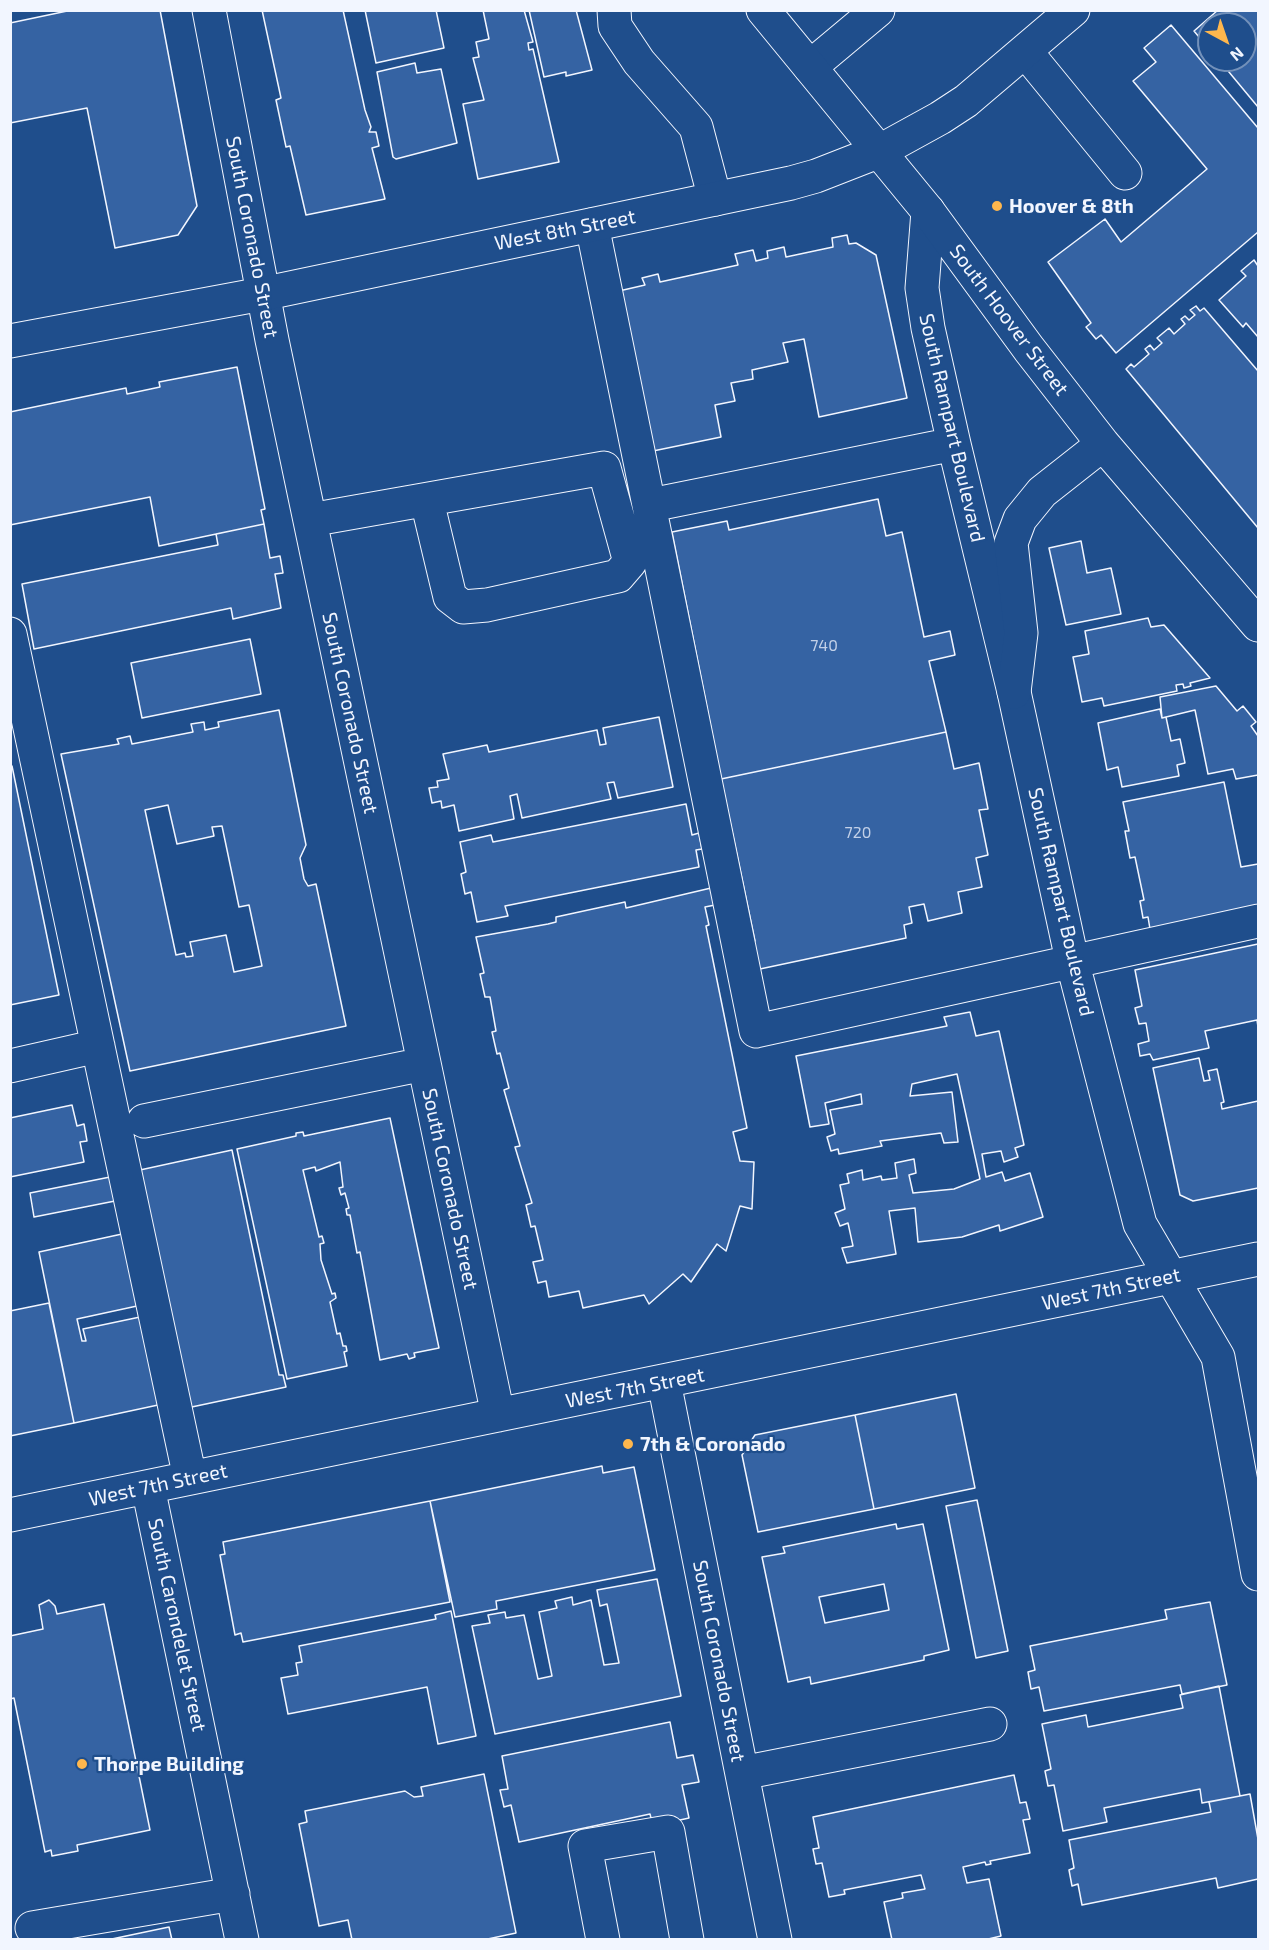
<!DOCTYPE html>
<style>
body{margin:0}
#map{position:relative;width:1269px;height:1950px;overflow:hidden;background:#1f4e8c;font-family:"Exo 2",sans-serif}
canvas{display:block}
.frame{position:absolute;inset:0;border:12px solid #f2f6ff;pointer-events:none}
.north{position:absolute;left:1197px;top:12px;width:60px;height:60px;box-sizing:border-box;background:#1f4e8c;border:2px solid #7391ba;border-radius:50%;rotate:140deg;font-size:16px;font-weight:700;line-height:24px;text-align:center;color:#f2f6ff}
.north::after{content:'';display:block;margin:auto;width:21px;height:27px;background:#ffb74d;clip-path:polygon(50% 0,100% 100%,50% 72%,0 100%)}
</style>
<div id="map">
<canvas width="1269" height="1950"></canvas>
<div class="frame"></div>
<div class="north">N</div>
</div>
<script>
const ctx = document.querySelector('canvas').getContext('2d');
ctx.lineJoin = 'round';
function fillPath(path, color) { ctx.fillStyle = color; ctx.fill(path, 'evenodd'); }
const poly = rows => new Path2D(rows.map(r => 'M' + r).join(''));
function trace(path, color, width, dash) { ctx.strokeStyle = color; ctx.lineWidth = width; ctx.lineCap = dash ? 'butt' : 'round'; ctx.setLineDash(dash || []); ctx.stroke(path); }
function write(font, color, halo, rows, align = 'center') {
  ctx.font = font + ' "Exo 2",sans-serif'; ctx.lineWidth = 4.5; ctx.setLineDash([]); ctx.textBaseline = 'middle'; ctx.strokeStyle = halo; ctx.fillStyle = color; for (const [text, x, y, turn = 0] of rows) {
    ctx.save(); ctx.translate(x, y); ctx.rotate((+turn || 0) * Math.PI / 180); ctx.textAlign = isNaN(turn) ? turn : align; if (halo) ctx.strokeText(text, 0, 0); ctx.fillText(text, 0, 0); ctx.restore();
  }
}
const building = poly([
 [72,10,160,10,197,206,178,235,115,248,87,108,10,123,10,23,72,10],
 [262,10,343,10,365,110,371,127,369,132,376,132,379,146,372,148,385,199,306,215,290,146,286,147,276,100,281,98,262,10],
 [365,10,436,10,444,48,376,63,365,10],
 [483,10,524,10,533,42,528,43,529,50,533,49,559,162,478,179,463,104,484,100,473,58,479,57,476,42,489,39,483,10],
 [529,10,576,10,592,70,566,76,566,72,544,77,529,10],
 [1218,10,1258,10,1258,107,1219,60,1245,60,1245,24,1209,24,1209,49,1194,31,1218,10],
 [1171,25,1258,128,1258,232,1116,353,1101,335,1096,339,1086,327,1091,323,1048,262,1105,219,1121,242,1207,169,1133,81,1156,62,1144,48,1171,25],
 [415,63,417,73,441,69,457,143,396,159,393,157,377,72,415,63],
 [847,235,849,244,856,243,876,255,907,398,819,417,804,339,783,343,788,362,752,370,753,379,731,383,735,401,715,405,721,437,653,451,619,291,645,285,642,278,658,274,660,282,738,265,735,254,753,250,756,261,768,258,767,251,784,247,786,257,833,247,832,238,847,235],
 [1254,260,1258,266,1258,337,1246,323,1243,327,1219,300,1246,276,1241,271,1254,260],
 [1196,306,1200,311,1204,308,1258,371,1258,528,1126,369,1131,364,1134,367,1149,354,1145,349,1150,345,1154,350,1162,343,1157,338,1169,328,1174,334,1185,324,1181,319,1185,316,1189,320,1195,315,1190,310,1196,306],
 [237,367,265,509,261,510,264,524,159,546,150,497,10,525,10,412,126,388,127,394,160,387,159,382,237,367],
 [878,499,886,536,902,532,924,637,950,631,955,655,929,661,946,732,721,779,672,532,727,521,729,530,878,499],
 [264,524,270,558,280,556,283,573,275,574,281,608,233,619,231,608,34,649,22,584,218,545,216,534,264,524],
 [1081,541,1087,573,1111,568,1121,614,1066,625,1049,548,1081,541],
 [1148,618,1151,627,1164,625,1210,678,1190,683,1191,686,1184,688,1183,684,1176,685,1177,691,1104,706,1102,698,1082,702,1073,657,1089,654,1085,631,1148,618],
 [250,639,261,694,142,718,131,663,250,639],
 [1216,686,1237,711,1243,706,1256,722,1251,726,1258,736,1258,775,1236,779,1233,769,1208,774,1195,710,1162,718,1160,697,1216,686],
 [1160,709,1162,718,1166,717,1171,741,1180,739,1185,763,1177,765,1179,776,1122,787,1118,767,1107,770,1098,723,1160,709],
 [279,710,306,845,300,858,304,879,308,886,316,884,346,1026,130,1071,61,754,119,744,117,739,130,736,132,744,193,732,191,724,204,722,205,730,219,727,218,722,279,710],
 [168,805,177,844,214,836,212,827,222,826,239,907,249,905,262,966,234,972,226,935,190,942,193,956,186,957,185,953,176,955,145,810,168,805],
 [659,717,673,787,618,798,614,782,607,783,611,799,522,818,517,794,510,796,514,819,459,831,454,805,442,808,441,801,432,803,429,788,438,787,437,781,449,779,443,754,487,745,489,752,597,730,600,745,606,744,603,728,659,717],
 [946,732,954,769,979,763,988,809,979,810,988,855,976,858,982,887,958,892,962,913,928,921,924,904,909,907,912,923,904,925,906,938,760,969,747,942,755,941,721,779,946,732],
 [12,766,59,995,10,1005,10,767,12,766],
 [1224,782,1241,867,1258,864,1258,913,1151,935,1148,917,1143,918,1140,901,1144,900,1135,857,1130,858,1125,831,1129,831,1123,802,1224,782],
 [686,804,692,835,699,833,702,849,696,850,699,867,505,906,508,916,477,922,471,892,465,894,461,874,466,872,460,842,491,835,493,842,686,804],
 [711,888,715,905,705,907,709,925,706,926,747,1128,733,1132,740,1161,754,1162,752,1209,740,1206,726,1251,717,1244,691,1282,683,1274,649,1304,644,1295,583,1308,579,1291,549,1297,546,1281,538,1283,533,1262,543,1260,535,1226,531,1227,526,1205,532,1203,515,1147,520,1146,504,1090,509,1088,500,1053,497,1054,492,1032,496,1031,490,997,485,997,480,974,484,973,476,937,548,924,556,922,556,917,625,902,626,908,711,888],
 [1258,944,1258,1027,1257,1020,1205,1031,1209,1048,1153,1060,1150,1054,1140,1056,1138,1044,1149,1041,1146,1023,1139,1024,1135,1008,1142,1006,1135,970,1258,944],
 [970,1012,976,1036,999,1031,1024,1145,1015,1148,1018,1157,1004,1162,1001,1151,982,1154,986,1177,1002,1172,1005,1181,1030,1173,1043,1217,1000,1231,999,1225,962,1237,918,1242,915,1208,889,1211,896,1254,847,1263,842,1248,853,1246,848,1223,840,1226,835,1213,845,1209,840,1185,849,1183,847,1174,862,1170,863,1180,881,1176,882,1180,897,1178,895,1163,914,1159,916,1173,909,1175,913,1193,954,1189,980,1179,957,1074,912,1084,910,1096,952,1092,958,1142,944,1143,941,1133,880,1141,882,1146,839,1154,838,1149,831,1151,827,1137,835,1134,830,1110,862,1104,861,1094,825,1103,829,1124,810,1127,796,1056,947,1026,944,1017,970,1012],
 [1199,1058,1204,1081,1210,1080,1208,1071,1217,1069,1224,1102,1221,1103,1222,1109,1258,1101,1258,1188,1193,1201,1180,1195,1153,1068,1199,1058],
 [72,1105,77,1126,84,1124,87,1141,80,1142,84,1162,10,1177,10,1118,72,1105],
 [390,1118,439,1348,414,1353,415,1357,409,1359,407,1354,380,1360,360,1252,357,1253,350,1215,347,1215,346,1209,349,1208,345,1193,341,1195,339,1188,343,1187,340,1162,316,1171,315,1167,303,1170,319,1237,322,1236,324,1243,320,1244,321,1260,332,1294,335,1293,336,1298,330,1302,337,1334,340,1333,343,1346,346,1346,347,1351,344,1352,347,1366,287,1379,237,1149,296,1136,296,1133,303,1132,304,1136,390,1118],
 [232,1150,279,1375,283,1375,286,1387,187,1408,140,1170,232,1150],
 [110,1177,115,1201,34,1217,30,1193,110,1177],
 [122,1234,137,1306,77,1319,82,1341,86,1341,83,1329,140,1317,158,1405,74,1423,39,1252,122,1234],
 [49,1303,74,1423,10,1436,10,1311,49,1303],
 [956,1394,975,1488,874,1509,855,1415,956,1394],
 [855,1415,874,1509,758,1532,742,1455,755,1435,855,1415],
 [602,1466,603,1473,634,1467,655,1570,496,1601,497,1609,455,1617,430,1501,602,1466],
 [977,1500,1008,1651,976,1658,946,1506,977,1500],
 [430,1501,450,1602,243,1642,241,1633,235,1635,220,1555,225,1554,223,1542,430,1501],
 [896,1524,897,1529,923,1524,949,1650,924,1656,924,1660,811,1684,810,1677,788,1682,762,1557,785,1553,783,1547,896,1524],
 [884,1584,889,1610,825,1623,819,1597,884,1584],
 [657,1579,681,1696,495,1734,472,1626,490,1623,488,1615,505,1612,506,1618,524,1615,538,1679,552,1676,539,1612,557,1608,555,1601,572,1597,573,1605,591,1600,604,1665,619,1663,607,1604,600,1606,597,1590,657,1579],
 [49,1600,55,1606,57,1614,104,1604,150,1830,77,1845,78,1851,52,1856,51,1850,45,1852,14,1698,10,1699,10,1636,43,1629,39,1605,49,1600],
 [1210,1602,1227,1685,1182,1694,1180,1685,1044,1711,1039,1687,1031,1689,1028,1672,1035,1670,1030,1646,1167,1619,1165,1610,1210,1602],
 [451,1611,476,1736,438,1744,427,1687,288,1714,281,1678,298,1675,296,1663,302,1662,299,1646,436,1619,435,1615,451,1611],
 [1219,1686,1240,1796,1202,1803,1200,1789,1104,1808,1107,1822,1063,1831,1054,1785,1048,1786,1045,1771,1051,1769,1042,1724,1086,1715,1088,1727,1183,1708,1180,1695,1219,1686],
 [670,1722,677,1758,693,1755,699,1782,682,1785,689,1818,653,1826,650,1814,519,1842,511,1805,504,1807,500,1790,508,1789,502,1756,670,1722],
 [484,1774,516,1933,483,1940,352,1940,348,1920,319,1926,299,1824,307,1822,305,1811,405,1791,414,1797,423,1796,421,1787,484,1774],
 [1014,1775,1020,1803,1026,1802,1030,1819,1023,1820,1030,1853,990,1861,991,1864,986,1865,985,1862,963,1867,967,1883,989,1879,1001,1936,984,1940,892,1940,884,1902,903,1898,902,1893,925,1889,921,1875,844,1890,845,1894,829,1897,822,1863,816,1864,813,1849,819,1848,813,1817,1014,1775],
 [1250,1794,1258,1839,1258,1879,1218,1888,1216,1878,1082,1905,1078,1884,1072,1886,1069,1870,1074,1868,1069,1840,1211,1812,1209,1802,1250,1794],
 [169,1927,172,1940,107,1940,169,1927]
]);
fillPath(building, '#3563a3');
trace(building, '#f2f6ff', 1.5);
const minor = poly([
 [209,10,272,340,498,1415],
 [614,10,615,26,639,62,696,127,715,199],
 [1026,52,1125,173],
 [810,67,878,10],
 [928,211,922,288,928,328,954,444,1014,692,1072,960,1140,1224,1218,1357,1258,1574],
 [592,225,756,1031,1258,921],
 [651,505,954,444],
 [310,520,604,468,630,562,618,576,487,605,463,607,450,597,427,501],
 [10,634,190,1478],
 [10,1066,98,1046],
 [144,1121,424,1064],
 [664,1382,775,1940],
 [148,1487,242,1940],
 [10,1515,1258,1259],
 [742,1773,990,1724],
 [32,1928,233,1894],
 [603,1940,585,1846,668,1832,687,1940]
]);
const major = poly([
 [763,10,928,211,1029,349,1103,444,1258,625],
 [10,341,262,294,791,183,816,176,880,151,940,118,966,101,1073,10],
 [1014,692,1021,633,1011,543,1020,519,1042,492,1103,444]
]);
trace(minor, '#f2f6ff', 35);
trace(major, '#f2f6ff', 35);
trace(minor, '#1f4e8c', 33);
trace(major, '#1f4e8c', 33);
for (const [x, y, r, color] of [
 [997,206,6,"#ffb74d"],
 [628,1444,6,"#ffb74d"],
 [82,1764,6,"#ffb74d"]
]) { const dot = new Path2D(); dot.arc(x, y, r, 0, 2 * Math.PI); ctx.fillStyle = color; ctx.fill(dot); trace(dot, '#1f4e8c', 2); }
write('16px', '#c3d1e8', null, [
 ["740",824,646],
 ["720",858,833]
]);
write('bold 20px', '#f2f6ff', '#1f4e8c', [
 ["Hoover & 8th",1009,206],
 ["7th & Coronado",640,1444],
 ["Thorpe Building",94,1764]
], 'left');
write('20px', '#f2f6ff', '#1f4e8c', [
 ["West 8th Street",565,230,-11],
 ["South Coronado Street",252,237,79],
 ["South Hoover Street",1009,320,53],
 ["South Rampart Boulevard",952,428,77],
 ["South Coronado Street",350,713,78],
 ["South Rampart Boulevard",1061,902,77],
 ["South Coronado Street",450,1189,78],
 ["West 7th Street",1111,1289,-12],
 ["West 7th Street",635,1388,-11],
 ["West 7th Street",158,1485,-12],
 ["South Carondelet Street",177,1625,78],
 ["South Coronado Street",719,1661,79]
]);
</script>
